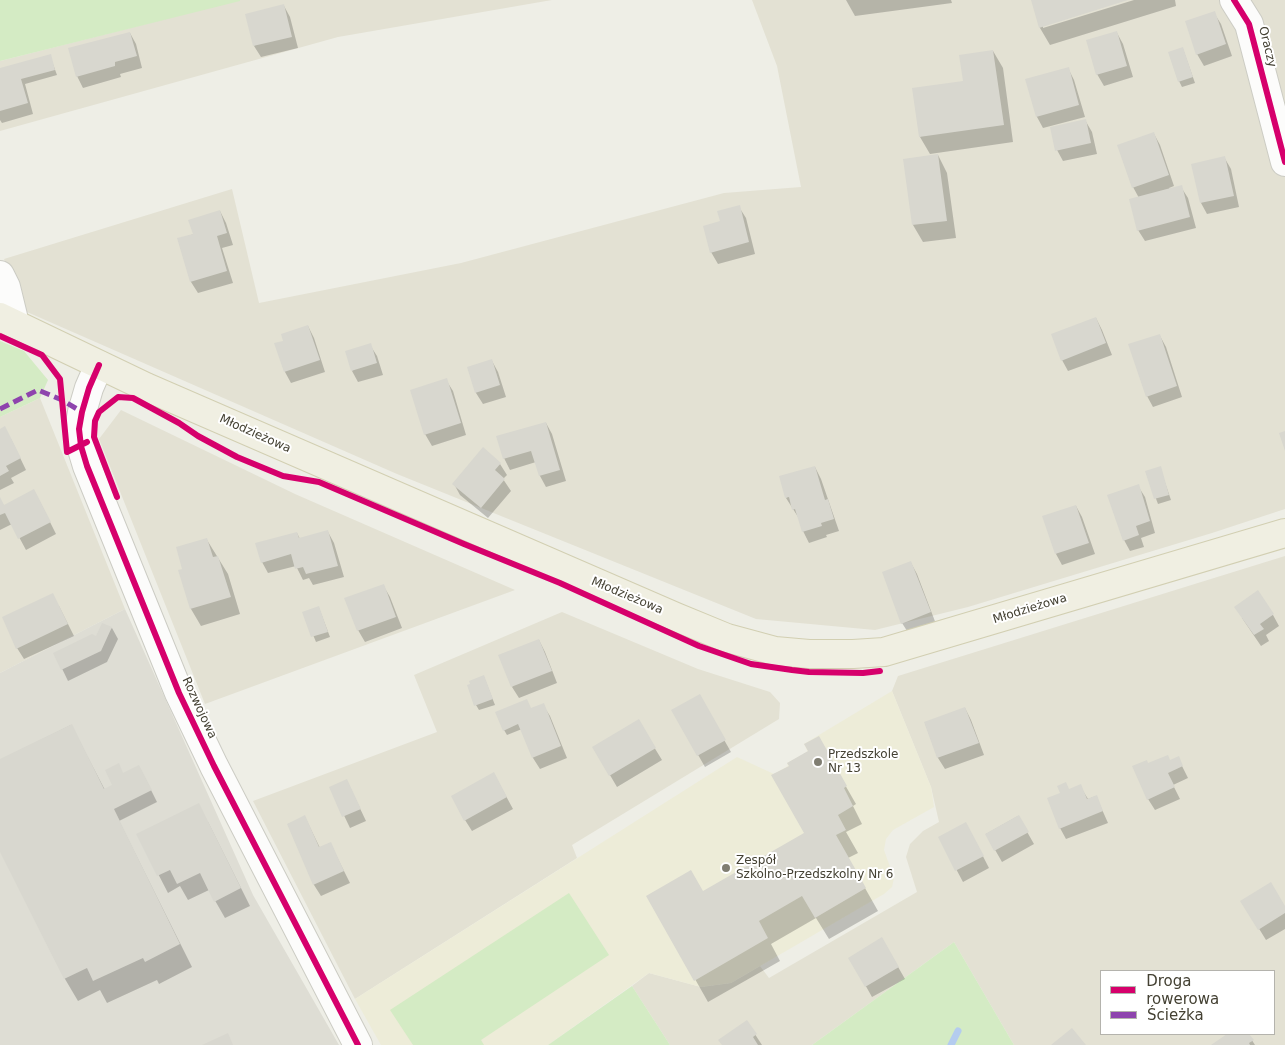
<!DOCTYPE html>
<meta charset="utf-8">
<style>
body{margin:0}
#map{position:relative;width:1285px;height:1045px;overflow:hidden;background:#eeeee6;font-family:"DejaVu Sans",sans-serif}
canvas{display:block}
.legend{position:absolute;left:1100px;top:970px;width:175px;height:65px;box-sizing:border-box;background:#fff;border:1px solid #b4b3ad;margin:0;padding:6px 9px;list-style:none;font-size:15px;color:#444133}
.legend li{display:flex;align-items:center;gap:10px;height:25px}
.legend b{width:25px;border:1px solid #b4b3ad}
</style>
<div id="map">
<canvas width="1285" height="1045"></canvas>
<ul class="legend">
<li><b style="height:6px;background:#d6006c"></b>Droga rowerowa</li>
<li><b style="height:6px;background:#8e44ad"></b>Ścieżka</li>
</ul>
</div>
<script>
const ctx = document.querySelector('canvas').getContext('2d');
ctx.lineJoin = 'round';
function fillPath(path, color) { ctx.fillStyle = color; ctx.fill(path, 'evenodd'); }
const poly = rows => new Path2D(rows.map(r => 'M' + r).join(''));
function trace(path, color, width, dash) { ctx.strokeStyle = color; ctx.lineWidth = width; ctx.lineCap = dash ? 'butt' : 'round'; ctx.setLineDash(dash || []); ctx.stroke(path); }
function write(font, color, halo, rows, align = 'center') {
  ctx.font = font + ' "DejaVu Sans",sans-serif'; ctx.lineWidth = 4; ctx.setLineDash([]); ctx.textBaseline = 'middle'; ctx.strokeStyle = halo; ctx.fillStyle = color; for (const [text, x, y, turn = 0] of rows) {
    ctx.save(); ctx.translate(x, y); ctx.rotate((+turn || 0) * Math.PI / 180); ctx.textAlign = isNaN(turn) ? turn : align; if (halo) ctx.strokeText(text, 0, 0); ctx.fillText(text, 0, 0); ctx.restore();
  }
}
fillPath(poly([
 [240,0,552,0,338,37,0,131,0,61],
 [752,0,1285,0,1285,509,1212,533,968,607,875,630,756,619,397,474,27,312,4,259,232,189,259,303,461,263,724,193,801,187,777,66],
 [40,398,125,609,0,673,0,417],
 [121,410,295,494,515,590,205,704,99,439],
 [1285,556,1285,1045,1014,1045,954,942,812,1045,670,1045,632,986,649,973,701,987,731,983,760,966,769,978,917,892,906,857,910,844,923,831,939,822,931,787,892,691,898,676],
 [1101,971,1274,971,1274,1034,1101,1034],
 [562,612,698,669,770,692,780,703,779,719,572,845,577,858,355,999,253,801,437,732,414,675]
]), '#e3e1d3');
fillPath(poly([
 [125,609,253,895,339,1045,0,1045,0,673]
]), '#deddd4');
fillPath(poly([
 [892,691,931,787,934,807,893,830,886,839,884,850,894,878,892,887,884,894,731,983,701,987,649,973,548,1045,381,1045,355,999,737,757,774,774,788,766,787,763,808,752,804,744]
]), '#edecd8');
fillPath(poly([
 [0,0,240,0,240,1,0,61],
 [0,341,24,351,48,380,40,398,0,417],
 [569,893,609,955,481,1040,484,1045,413,1045,390,1010],
 [954,942,1014,1045,812,1045],
 [632,986,670,1045,548,1045]
]), '#d4ebc4');
fillPath(poly([
 [846,0,951,0,952,3,855,16],
 [1032,0,1125,0,1043,26,1043,28,1134,0,1175,0,1176,6,1050,45,1040,28],
 [284,6,290,17,298,48,261,57,254,46],
 [1214,13,1221,24,1232,56,1204,66,1197,54],
 [130,33,136,44,142,68,120,74,121,77,83,88,77,76],
 [1117,33,1123,44,1133,77,1104,86,1097,74],
 [1183,49,1195,83,1182,87,1179,81],
 [993,51,1003,68,1013,142,930,154,920,137,964,82],
 [50,56,57,75,25,84,33,114,2,123,0,120,0,70],
 [1068,68,1074,80,1085,117,1043,128,1037,117,1027,80],
 [1085,120,1092,132,1097,154,1063,161,1057,150],
 [1154,134,1160,145,1174,186,1169,188,1170,190,1181,187,1188,198,1196,228,1145,241,1138,230,1139,198,1133,187],
 [938,155,947,173,956,238,923,242,913,225,904,160],
 [1224,157,1231,169,1239,207,1207,214,1201,203],
 [739,207,746,218,755,254,718,264,711,252,722,222],
 [220,211,226,223,233,245,222,248,233,283,198,293,191,282,178,239,194,234],
 [1096,318,1102,330,1112,355,1068,371,1062,360],
 [308,326,314,338,325,372,291,383,285,372,285,342],
 [1160,336,1166,347,1182,397,1153,407,1147,396],
 [370,345,377,356,383,375,358,382,352,371],
 [492,361,498,372,506,397,483,404,476,393,468,368],
 [446,380,453,391,466,435,432,446,425,434],
 [546,423,552,434,566,481,546,487,540,476,536,462,510,470,504,458],
 [0,430,11,439,26,470,11,478,14,483,0,490],
 [500,464,507,475,503,479,511,491,488,518,460,495,454,484],
 [815,467,821,479,839,531,826,535,827,537,809,543,803,531,800,520,786,498],
 [1160,468,1171,500,1158,504,1146,472],
 [1138,486,1145,497,1155,533,1141,538,1144,547,1130,551,1124,540],
 [0,499,4,506,40,502,56,534,26,550,12,524,0,530],
 [1076,506,1082,517,1095,554,1062,565,1056,554],
 [328,532,334,543,344,577,313,585,309,578,303,580,296,566,268,573,262,562,297,533,300,539],
 [207,540,228,574,240,614,201,626,191,609,180,571,184,569],
 [911,563,917,574,936,624,909,634,902,623],
 [383,585,390,597,402,628,365,642,358,630],
 [59,606,74,636,24,659,17,648],
 [319,608,330,637,316,642,304,613],
 [1273,615,1279,626,1266,635,1269,641,1261,646,1242,618],
 [112,628,118,639,107,662,68,681,55,654,96,637],
 [539,640,545,652,557,683,519,698,512,687],
 [484,677,495,705,479,710,476,705],
 [699,696,731,752,705,767,673,711],
 [543,705,550,716,567,758,540,769,533,758,522,729,507,735,504,730,531,710],
 [965,708,971,720,984,755,945,769,938,758,925,723],
 [638,721,662,760,617,787,594,748],
 [71,725,105,790,114,785,123,774,145,778,157,802,119,821,192,967,159,984,157,980,107,1003,100,990,78,1001,65,979,0,849,0,760],
 [818,738,856,804,853,806,862,824,846,832,858,853,848,858,878,911,829,939,816,918,771,944,780,961,708,1002,648,896,703,892,806,833,790,766,809,752],
 [1178,758,1188,778,1173,785,1180,799,1155,810,1148,799,1148,764,1170,762],
 [347,781,366,821,350,828,331,788],
 [500,785,513,809,472,831,465,820],
 [1080,786,1088,799,1096,796,1108,823,1066,839,1060,828,1069,790],
 [1018,816,1034,844,1002,862,986,834],
 [305,817,320,848,330,843,350,883,321,896,314,885,288,824],
 [208,822,250,906,225,918,209,890,188,900,180,886,168,893,138,835],
 [972,835,989,868,963,882,939,837],
 [1242,901,1285,908,1285,929,1266,940],
 [882,939,905,979,872,997,850,958],
 [747,1022,762,1045,723,1045],
 [1229,1034,1241,1034,1243,1037,1248,1034,1255,1045,1213,1045]
]), '#0003');
trace(poly([
 [951,1045,958,1031]
]), '#b4ccef', 7);
fillPath(poly([
 [1031,0,1128,0,1039,28],
 [284,4,292,37,253,46,245,14],
 [1215,11,1226,44,1196,55,1185,21],
 [1117,31,1127,66,1096,75,1086,40],
 [130,32,137,56,115,62,115,66,76,77,68,48],
 [1183,47,1193,77,1178,82,1168,52],
 [993,50,1004,125,919,137,912,88,963,81,959,55],
 [51,54,55,70,21,79,28,103,0,111,0,68],
 [1069,67,1079,105,1036,117,1025,79],
 [1086,119,1091,143,1055,151,1050,127],
 [1154,132,1169,175,1132,188,1117,145],
 [938,154,947,221,912,225,903,159],
 [1225,156,1234,196,1200,203,1191,164],
 [1182,185,1190,217,1137,231,1129,199],
 [740,205,749,242,710,253,703,226,720,221,717,211],
 [220,210,227,233,217,236,227,271,190,282,177,238,193,234,188,220],
 [1096,317,1106,343,1061,361,1051,334],
 [308,325,320,360,284,372,274,343,283,341,281,334],
 [1160,334,1177,386,1146,397,1128,344],
 [371,343,377,363,351,371,345,351],
 [492,359,500,385,475,393,467,367],
 [447,378,461,423,424,435,410,390],
 [546,422,560,470,539,476,531,451,503,459,496,436],
 [5,426,21,458,6,466,9,471,0,476,0,429],
 [1285,431,1285,451,1279,433],
 [483,447,501,463,495,470,505,479,481,508,452,484],
 [815,466,825,500,828,499,834,519,821,523,822,526,802,532,795,509,792,510,789,497,785,498,779,476],
 [1161,466,1169,495,1154,499,1145,471],
 [1139,484,1150,521,1136,526,1139,535,1123,541,1107,495],
 [34,489,51,522,18,539,5,513,0,515,0,497,4,505],
 [1076,505,1089,543,1055,554,1042,516],
 [328,530,338,566,306,574,303,567,295,569,291,554,261,563,255,543,297,532,299,538],
 [207,538,213,557,218,556,231,597,190,609,178,570,182,569,176,547],
 [911,561,931,612,901,624,882,572],
 [384,584,396,617,357,631,344,598],
 [1258,590,1274,614,1260,624,1264,629,1254,635,1234,607],
 [53,593,68,624,16,649,2,617],
 [319,606,328,632,311,637,302,612],
 [102,623,112,627,101,651,61,670,53,653,92,634,96,636],
 [539,639,552,671,511,687,498,655],
 [484,675,493,699,474,706,467,685,470,684,469,681],
 [700,694,726,740,697,756,671,710],
 [527,699,531,708,544,703,561,746,532,758,518,724,503,731,495,712],
 [965,707,979,743,937,758,924,722],
 [639,719,656,748,609,776,592,747],
 [72,724,104,789,112,785,105,770,119,763,123,773,139,765,152,790,114,809,180,944,145,962,143,958,93,981,87,968,64,979,0,852,0,759],
 [819,736,847,786,844,788,853,806,838,815,846,830,836,835,866,888,815,918,802,896,759,921,768,938,694,981,646,896,691,870,703,891,804,833,771,775,789,766,787,763,808,751,804,744],
 [1168,755,1170,760,1179,756,1183,766,1168,773,1175,787,1147,800,1132,766,1147,760,1148,763],
 [494,772,507,797,464,821,451,796],
 [347,779,361,809,342,817,329,787],
 [1066,782,1069,789,1081,784,1087,799,1097,795,1103,811,1059,829,1047,798,1060,793,1057,786],
 [199,803,241,888,214,902,200,873,177,884,170,870,157,876,136,834],
 [305,815,319,847,331,842,344,871,313,885,287,824],
 [1019,815,1029,832,994,851,985,834],
 [966,822,984,856,955,871,938,837],
 [1271,882,1285,906,1285,913,1258,930,1240,901],
 [882,937,899,967,865,987,848,958],
 [747,1020,757,1034,753,1037,758,1045,722,1045,718,1040],
 [1072,1028,1086,1045,1051,1045],
 [228,1033,233,1045,202,1045],
 [1227,1034,1249,1034,1254,1040,1249,1043,1250,1045,1211,1045]
]), '#d8d7cf');
const minor = poly([
 [1234,0,1249,24,1285,162],
 [0,275,6,287,15,324],
 [99,365,89,388,82,412,79,429,81,446,87,466,179,693,214,766,358,1045]
]);
const major = poly([
 [0,317,146,387,676,617,727,638,775,651,809,654,853,654,884,652,1285,533]
]);
trace(minor, '#ccccc4', 30);
trace(major, '#d2cfb2', 30);
trace(minor, '#fcfcfb', 28);
trace(major, '#f0efe2', 28);
trace(poly([
 [0,409,38,390,62,400,82,412]
]), '#8e44ad', 5, [10, 5]);
trace(poly([
 [1234,0,1249,24,1285,162],
 [0,336,42,355,60,379,67,452,87,442],
 [99,365,89,388,82,412,79,429,81,446,87,466,179,693,214,766,358,1045],
 [117,497,94,437,95,421,99,412,118,397,133,398,179,423,198,436,237,457,283,476,319,482,464,544,560,583,699,646,751,664,792,670,809,672,863,673,880,671]
]), '#d6006c', 6);
for (const [x, y, r, color] of [
 [818,762,5,"#807e72"],
 [726,868,5,"#807e72"]
]) { const dot = new Path2D(); dot.arc(x, y, r, 0, 2 * Math.PI); ctx.fillStyle = color; ctx.fill(dot); trace(dot, '#fff', 2); }
write('12px', '#444133', '#fff', [
 ["Oraczy",1267,47,76],
 ["Młodzieżowa",255,434,24],
 ["Młodzieżowa",627,596,23],
 ["Młodzieżowa",1030,609,-17],
 ["Rozwojowa",199,708,65]
]);
write('12px', '#444133', '#fff', [
 ["Przedszkole",828,755],
 ["Nr 13",828,769],
 ["Zespół",736,861],
 ["Szkolno-Przedszkolny Nr 6",736,875]
], 'left');
</script>
